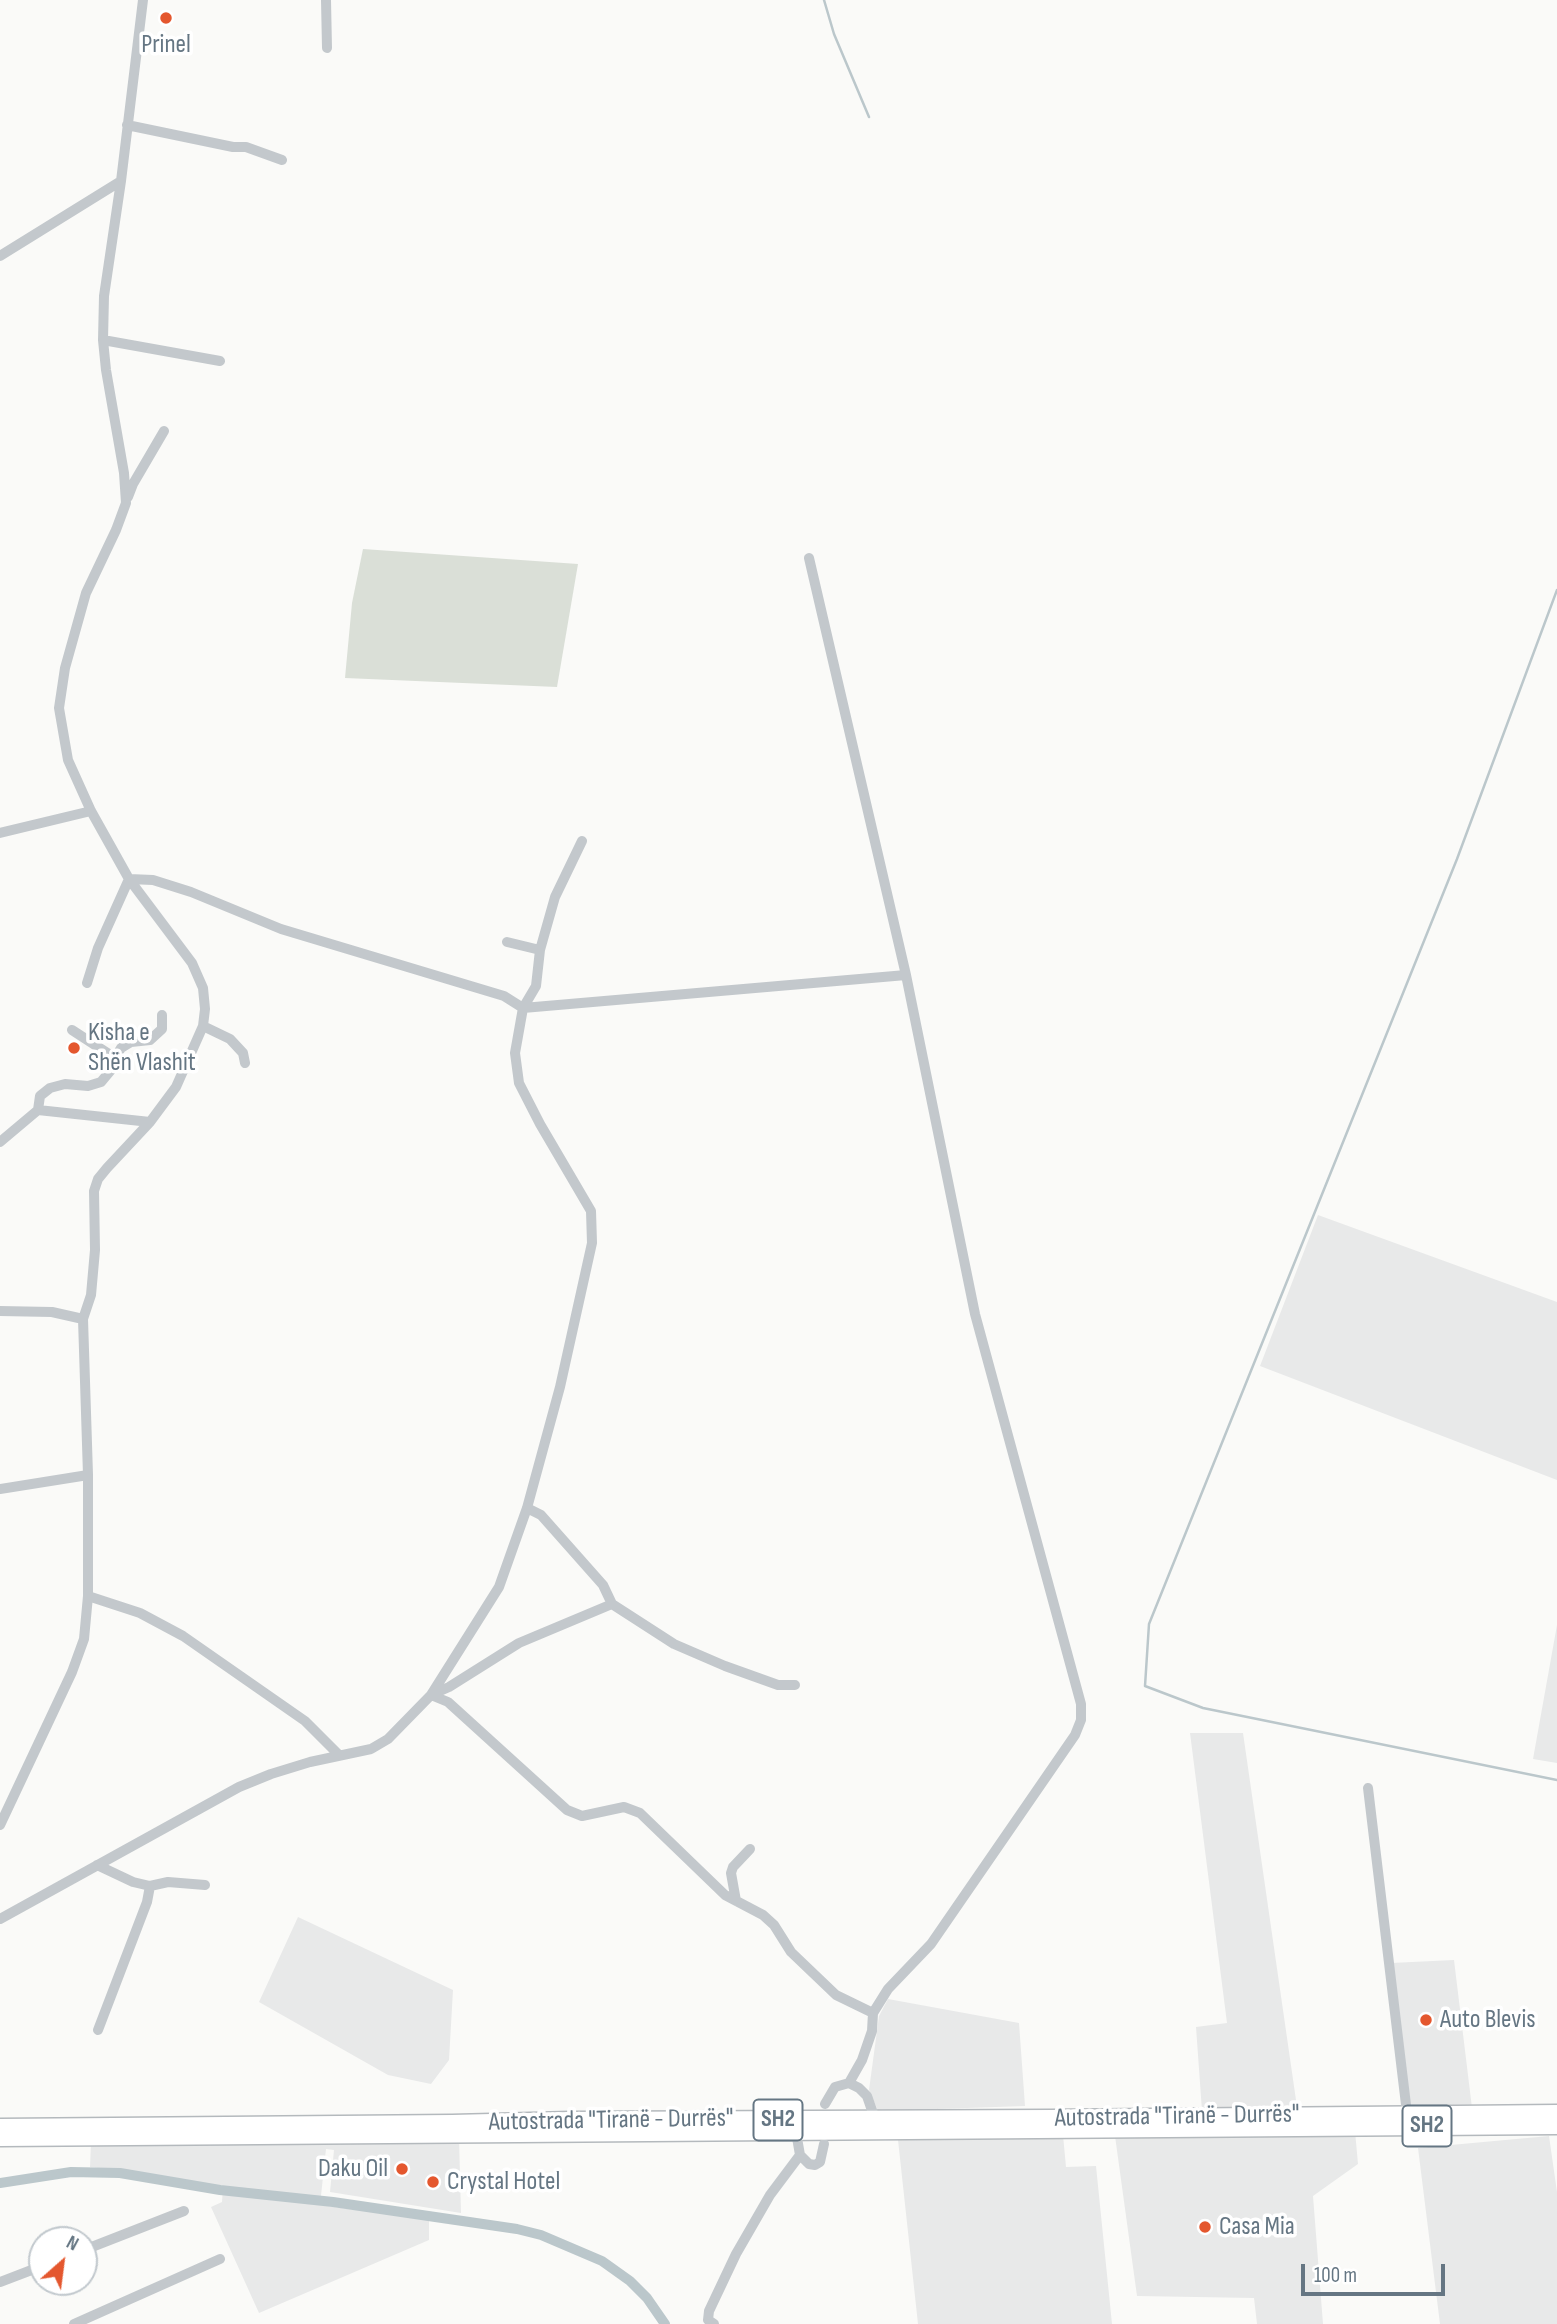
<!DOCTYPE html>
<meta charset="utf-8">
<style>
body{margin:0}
#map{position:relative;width:1557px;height:2324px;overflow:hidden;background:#fafaf8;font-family:"Sofia Sans Condensed",sans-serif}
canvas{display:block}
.north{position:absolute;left:28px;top:2226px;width:70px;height:70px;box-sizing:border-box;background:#fff;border:2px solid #c1c8cd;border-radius:50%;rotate:28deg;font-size:19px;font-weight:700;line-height:28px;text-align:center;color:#657683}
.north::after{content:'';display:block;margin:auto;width:24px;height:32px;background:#e4572e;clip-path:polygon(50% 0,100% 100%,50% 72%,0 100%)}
.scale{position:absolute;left:1301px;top:2264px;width:144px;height:32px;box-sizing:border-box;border:4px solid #657683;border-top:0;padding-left:9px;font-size:21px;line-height:24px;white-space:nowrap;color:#657683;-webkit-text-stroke:5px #fff;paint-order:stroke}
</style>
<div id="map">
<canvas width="1557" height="2324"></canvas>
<div class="north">N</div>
<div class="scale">100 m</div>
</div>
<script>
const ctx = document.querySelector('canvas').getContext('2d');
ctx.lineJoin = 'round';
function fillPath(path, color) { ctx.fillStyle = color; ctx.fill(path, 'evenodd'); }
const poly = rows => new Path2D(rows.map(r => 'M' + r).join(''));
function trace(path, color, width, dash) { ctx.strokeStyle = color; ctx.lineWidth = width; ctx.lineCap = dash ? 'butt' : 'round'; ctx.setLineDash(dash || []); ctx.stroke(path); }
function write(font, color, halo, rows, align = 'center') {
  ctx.font = font + ' "Sofia Sans Condensed",sans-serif'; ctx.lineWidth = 7; ctx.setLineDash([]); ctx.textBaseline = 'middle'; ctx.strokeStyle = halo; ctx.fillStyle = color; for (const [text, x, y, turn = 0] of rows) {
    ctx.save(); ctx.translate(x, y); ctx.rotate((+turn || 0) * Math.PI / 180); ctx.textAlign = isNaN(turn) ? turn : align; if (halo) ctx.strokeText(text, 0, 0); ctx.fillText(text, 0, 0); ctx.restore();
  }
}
fillPath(poly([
 [1318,1215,1557,1302,1557,1480,1260,1366],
 [1557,1625,1557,1763,1533,1759],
 [1190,1733,1243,1733,1297,2107,1202,2111,1196,2027,1227,2023],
 [298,1917,453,1990,449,2060,431,2084,388,2075,259,2002],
 [1454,1960,1472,2108,1409,2109,1391,1963],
 [888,1999,1019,2023,1025,2106,878,2111,869,2090,879,2016],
 [1355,2131,1358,2164,1313,2196,1323,2324,1257,2324,1254,2298,1137,2296,1115,2136],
 [1063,2135,1066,2167,1096,2166,1112,2324,918,2324,898,2140],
 [1549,2136,1557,2192,1557,2324,1440,2324,1418,2148],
 [459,2138,461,2213,330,2192,334,2150,326,2149,320,2205,429,2220,429,2240,259,2313,211,2207,222,2202,223,2187,156,2175,90,2167,91,2143]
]), '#e8e9e9');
fillPath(poly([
 [363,549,578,564,557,687,345,678,352,603]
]), '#dadfd7');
trace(poly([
 [824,0,834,34,869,117],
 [1557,590,1457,859,1149,1624,1145,1686,1203,1708,1557,1780]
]), '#bbc7cb', 2.5);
trace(poly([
 [0,2183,71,2172,120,2173,220,2190,333,2202,517,2229,541,2235,602,2261,630,2281,647,2298,665,2324]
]), '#bbc7cb', 10);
const highway = poly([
 [0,2127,452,2123,570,2120,1051,2118,1557,2113],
 [0,2138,1557,2126]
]);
trace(highway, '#b4b9bd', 19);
trace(poly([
 [326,0,327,48],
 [127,125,233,147,246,147,282,160],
 [0,256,121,181],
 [103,340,220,361],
 [128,497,133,484,164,431],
 [809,558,906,975,975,1314,1081,1704,1081,1720,1075,1735,931,1944,888,1989,873,2013,872,2031,862,2060,849,2083],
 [0,833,91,811],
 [129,879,153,880,191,892,281,929,504,996,523,1008,906,975],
 [507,942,540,950],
 [87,983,98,948,129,879],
 [203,1026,230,1039,243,1053,245,1063],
 [115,1058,121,1048,131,1042,150,1040,162,1029,162,1015],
 [38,1110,40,1096,50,1088,65,1084,88,1086,101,1082,111,1070,115,1058,72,1030],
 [0,1142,38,1110,150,1122],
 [0,1311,52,1312,83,1319],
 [0,1489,88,1475],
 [527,1508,541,1515,603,1585,612,1604,674,1644,725,1666,778,1685,795,1685],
 [88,1596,140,1613,183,1636,305,1721,339,1755],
 [431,1695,448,1702,567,1810,582,1816,624,1807,640,1813,725,1895,763,1915,774,1925,791,1952,836,1995,873,2013],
 [431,1695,449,1687,519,1643,612,1604],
 [1368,1788,1407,2113],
 [0,1825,72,1672,84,1639,88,1596,88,1475,83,1319,91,1295,95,1250,94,1191,98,1179,107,1168,150,1122,176,1087,203,1026,205,1009,203,988,192,963,129,879,91,811,68,760,59,708,65,668,86,593,116,530,126,503,124,473,106,370,103,340,104,296,121,181,143,0],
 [97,1865,133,1882,150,1886,168,1882,205,1885],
 [736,1901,731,1873,733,1867,750,1849],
 [0,1919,239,1787,271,1774,310,1762,371,1749,388,1739,431,1695,499,1587,527,1508,560,1387,592,1243,591,1211,540,1124,519,1083,515,1053,523,1008,536,986,540,950,555,897,582,841],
 [98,2030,147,1902,150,1886],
 [825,2104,835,2087,849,2083,859,2088,867,2096,875,2119],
 [796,2132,800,2155,809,2164,815,2165,820,2162,824,2144],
 [84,2250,184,2211],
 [0,2282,42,2266],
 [74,2324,220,2259],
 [714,2324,708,2320,709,2311,736,2254,770,2195,800,2155]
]), '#c3c8cc', 10);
trace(highway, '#fff', 16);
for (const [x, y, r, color] of [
 [166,18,7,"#e4572e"],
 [74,1048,7,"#e4572e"],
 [1426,2020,7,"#e4572e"],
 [402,2169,7,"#e4572e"],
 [433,2182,7,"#e4572e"],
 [1205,2227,7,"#e4572e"]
]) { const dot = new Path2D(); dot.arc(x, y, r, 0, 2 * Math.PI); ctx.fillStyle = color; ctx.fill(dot); trace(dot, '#fff', 2.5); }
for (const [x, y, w] of [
 [778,2120,49],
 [1427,2126,49]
]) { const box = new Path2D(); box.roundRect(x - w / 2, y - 20.5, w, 41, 5); ctx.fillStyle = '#fff'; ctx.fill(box); trace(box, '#657683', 2); }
write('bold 24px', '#657683', null, [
 ["SH2",778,2120],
 ["SH2",1427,2126]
]);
write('26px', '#657683', '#fff', [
 ["Prinel",166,45,"center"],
 ["Kisha e",88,1033],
 ["Shën Vlashit",88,1063],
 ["Auto Blevis",1440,2020],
 ["Daku Oil",388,2169,"right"],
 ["Crystal Hotel",447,2182],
 ["Casa Mia",1219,2227]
], 'left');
write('26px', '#657683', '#fff', [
 ["Autostrada \"Tiranë - Durrës\"",1177,2117,-1],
 ["Autostrada \"Tiranë - Durrës\"",611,2121,-1]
]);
</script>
